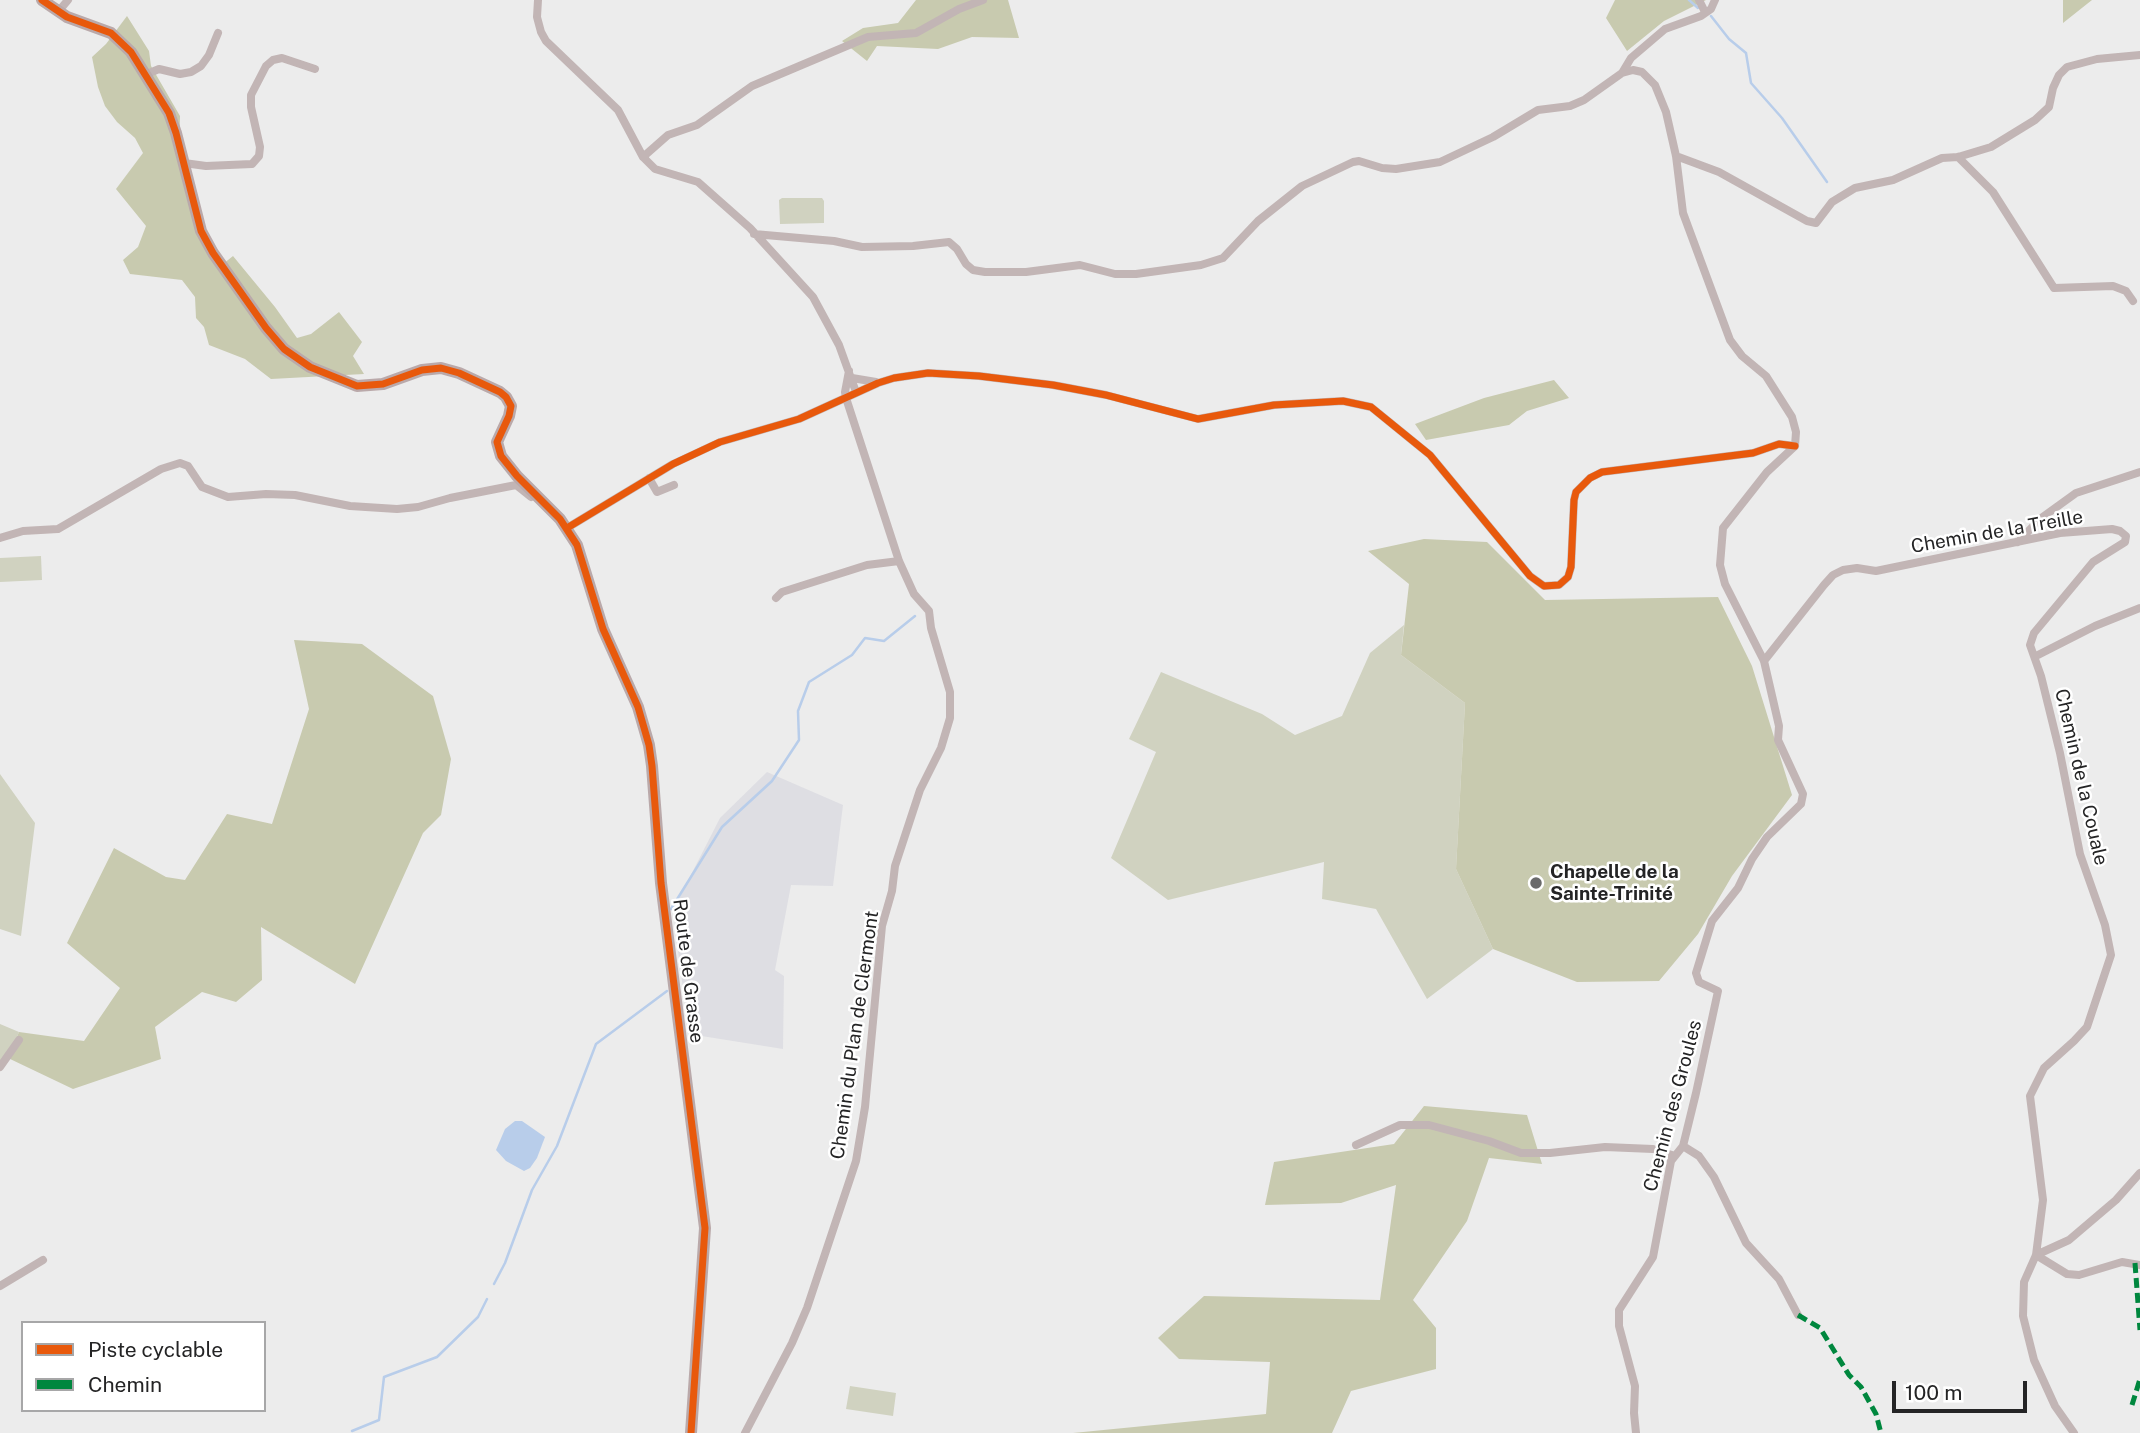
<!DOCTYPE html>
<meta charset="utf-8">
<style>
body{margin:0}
#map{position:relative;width:2140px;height:1433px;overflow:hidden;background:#ececec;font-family:"Public Sans",sans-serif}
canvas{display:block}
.legend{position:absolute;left:21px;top:1321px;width:245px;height:91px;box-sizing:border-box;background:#fff;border:2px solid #a7a7a8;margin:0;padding:9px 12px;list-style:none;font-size:21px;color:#242425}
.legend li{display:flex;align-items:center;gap:14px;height:35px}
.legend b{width:35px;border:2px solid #a7a7a8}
.scale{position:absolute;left:1892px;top:1381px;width:135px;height:32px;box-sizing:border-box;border:4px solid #242425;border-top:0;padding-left:9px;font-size:21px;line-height:24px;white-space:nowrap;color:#242425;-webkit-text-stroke:5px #fff;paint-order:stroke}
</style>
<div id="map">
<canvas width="2140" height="1433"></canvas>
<ul class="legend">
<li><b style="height:9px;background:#e8590c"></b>Piste cyclable</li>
<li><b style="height:9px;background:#00873e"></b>Chemin</li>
</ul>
<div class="scale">100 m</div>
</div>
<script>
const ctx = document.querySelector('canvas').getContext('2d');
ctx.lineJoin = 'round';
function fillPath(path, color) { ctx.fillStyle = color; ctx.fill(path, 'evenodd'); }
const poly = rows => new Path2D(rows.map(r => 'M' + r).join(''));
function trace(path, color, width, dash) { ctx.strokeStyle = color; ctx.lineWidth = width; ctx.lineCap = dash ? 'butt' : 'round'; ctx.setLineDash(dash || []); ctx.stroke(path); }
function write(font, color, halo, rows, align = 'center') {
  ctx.font = font + ' "Public Sans",sans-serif'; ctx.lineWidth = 5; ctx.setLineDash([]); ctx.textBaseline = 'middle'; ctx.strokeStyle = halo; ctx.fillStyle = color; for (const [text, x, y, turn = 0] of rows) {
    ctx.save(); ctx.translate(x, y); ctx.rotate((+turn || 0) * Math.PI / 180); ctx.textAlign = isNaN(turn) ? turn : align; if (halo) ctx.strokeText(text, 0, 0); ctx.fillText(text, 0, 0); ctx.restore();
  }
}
fillPath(poly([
 [767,772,843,805,833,886,791,885,775,970,784,976,783,1049,689,1034,675,928,674,908,720,818]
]), '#dedee3');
fillPath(poly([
 [782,198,822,198,824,201,824,223,780,224,779,200],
 [41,556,42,580,0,582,0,558],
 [1404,625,1401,655,1465,703,1456,869,1493,949,1427,999,1376,909,1322,899,1324,862,1168,900,1111,858,1156,752,1129,739,1161,672,1262,714,1295,735,1342,716,1370,653],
 [0,774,35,823,21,936,0,929],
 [0,1024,19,1032,8,1058,0,1069],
 [850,1386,896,1393,893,1416,846,1409]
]), '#d0d2c0');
fillPath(poly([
 [916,0,1008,0,1019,38,972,37,938,49,877,46,867,61,842,41,863,28,898,23],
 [1615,0,1706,0,1664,21,1627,51,1606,18],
 [2063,0,2092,0,2063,23],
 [127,16,149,51,151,66,180,116,179,160,218,268,233,256,275,307,297,338,311,334,339,312,362,342,353,356,364,374,271,379,245,359,209,345,204,327,196,318,195,297,182,280,130,274,123,260,138,247,146,226,116,189,143,153,135,138,117,122,105,106,98,87,92,57,106,44],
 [1554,380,1569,398,1527,411,1509,425,1426,440,1415,424,1484,398],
 [1424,539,1487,542,1545,600,1718,597,1752,666,1792,795,1732,876,1698,934,1659,981,1577,982,1493,949,1456,869,1465,703,1401,655,1409,584,1368,551],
 [294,640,362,644,433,696,451,759,441,815,423,833,355,984,261,927,262,980,236,1002,202,992,155,1027,161,1059,73,1089,8,1058,19,1032,84,1041,120,988,67,943,114,848,166,877,185,880,227,814,272,824,309,709],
 [1424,1106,1527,1115,1542,1164,1489,1158,1467,1221,1413,1300,1436,1328,1436,1369,1351,1391,1332,1433,1073,1433,1266,1414,1270,1362,1179,1359,1158,1338,1204,1296,1380,1300,1396,1185,1341,1203,1265,1205,1274,1162,1394,1144]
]), '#c8caaf');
fillPath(poly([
 [515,1121,522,1121,545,1137,537,1158,530,1168,524,1171,506,1161,496,1150,505,1129]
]), '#b8cdea');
trace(poly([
 [1689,0,1698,8],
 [1711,16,1729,39,1746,53,1751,83,1782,118,1827,182],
 [671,909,722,827,772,781,799,740,798,711,809,682,852,655,865,638,884,641,915,616],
 [494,1284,505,1263,532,1190,557,1146,596,1044,667,991],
 [352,1431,379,1420,384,1377,437,1357,478,1317,487,1299]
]), '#b8cdea', 2.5);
trace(poly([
 [538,0,537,17,541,32,546,41,618,110,643,157,655,169,698,182,750,228,813,297,839,345,856,392],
 [1699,0,1705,12],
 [58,12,68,0],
 [1622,73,1633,70,1642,72,1655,85,1666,112,1676,156,1683,213,1730,340,1742,356,1766,376,1792,417,1796,432,1795,446],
 [147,74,159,69,180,74,191,72,201,66,209,55,218,33],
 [1676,156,1719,172,1807,221,1816,223,1832,202,1855,188,1893,180,1942,158,1958,157,1991,147,2035,120,2049,107,2053,88,2059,75,2067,67,2097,59,2140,55],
 [643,157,668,135,697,125,752,86,868,37,916,33,959,9,983,0],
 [1958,157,1993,192,2054,288,2113,286,2126,291,2133,301],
 [184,163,206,166,252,164,259,156,260,147,251,107,251,95,266,66,273,60,282,58,315,69],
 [754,234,834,241,862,247,913,246,949,242,957,249,966,264,973,270,985,272,1026,272,1080,265,1115,274,1136,274,1201,265,1223,258,1258,221,1302,186,1353,162,1359,161,1382,168,1396,169,1440,162,1493,137,1538,110,1570,106,1584,100,1622,73,1631,58,1665,29,1701,16,1711,9,1715,0],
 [852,378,876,382],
 [649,478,657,492,674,485],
 [567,528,673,464,720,442,799,419,878,383,894,378,928,373,979,376,1053,385,1106,395,1198,419,1274,405,1343,401,1371,407,1430,455,1530,576,1544,586,1559,585,1568,577,1571,567,1574,500,1576,492,1590,478,1602,472,1753,453,1779,444,1795,446],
 [0,538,23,531,58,529,161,469,180,463,188,466,202,487,228,497,266,494,295,495,350,506,397,509,418,507,450,498,516,485,531,497],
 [2018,542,2040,519,2076,493,2140,472],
 [776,598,782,592,867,565,899,561],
 [2036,656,2095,626,2140,608],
 [1764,661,1824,585,1833,575,1843,570,1857,568,1876,571,2060,533,2112,529,2120,531,2126,536,2125,542,2093,562,2034,633,2030,645,2041,676,2060,753,2080,854,2105,925,2111,955,2087,1027,2074,1041,2044,1068,2030,1096,2043,1200,2036,1255,2024,1282,2023,1316,2034,1360,2055,1406,2074,1433],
 [0,1067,19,1040],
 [1356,1145,1400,1125,1429,1125,1489,1141,1521,1153,1550,1153,1605,1147,1653,1149,1675,1156],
 [1683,1146,1699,1156,1714,1177,1746,1243,1779,1279,1798,1315],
 [2036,1255,2069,1240,2116,1200,2140,1173],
 [2036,1255,2067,1274,2079,1275,2122,1262,2140,1265],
 [0,1286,43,1260],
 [745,1433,792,1343,807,1308,856,1161,865,1107,882,926,892,891,895,866,920,790,941,748,950,718,950,692,931,628,929,611,914,594,899,561,846,398,845,392,849,371],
 [1636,1433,1634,1413,1635,1386,1619,1326,1619,1310,1653,1257,1671,1161,1683,1146,1696,1093,1718,991,1699,982,1696,973,1712,921,1738,888,1752,859,1767,837,1801,804,1803,794,1778,740,1779,726,1764,661,1725,584,1720,565,1723,528,1767,472,1795,446]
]), '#c2b5b5', 8);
trace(poly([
 [42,0,67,17,111,33,131,52,169,113,176,133,201,231,213,253,266,328,284,349,310,367,357,386,383,384,422,370,441,368,459,373,500,392,506,397,511,406,509,416,497,442,501,456,517,476,560,519,577,545,603,629,638,707,649,745,652,766,661,883,705,1228,691,1433]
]), '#baa9aa', 12);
trace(poly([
 [2135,1263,2140,1330],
 [1798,1315,1820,1328,1849,1375,1861,1387,1876,1414,1881,1433],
 [2132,1405,2140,1379]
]), '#00873e', 5, [10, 5]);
trace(poly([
 [42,0,67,17,111,33,131,52,169,113,176,133,201,231,213,253,266,328,284,349,310,367,357,386,383,384,422,370,441,368,459,373,500,392,506,397,511,406,509,416,497,442,501,456,517,476,560,519,577,545,603,629,638,707,649,745,652,766,661,883,705,1228,691,1433],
 [567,528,673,464,720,442,799,419,878,383,894,378,928,373,979,376,1053,385,1106,395,1198,419,1274,405,1343,401,1371,407,1430,455,1530,576,1544,586,1559,585,1568,577,1571,567,1574,500,1576,492,1590,478,1602,472,1753,453,1779,444,1795,446]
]), '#e8590c', 7);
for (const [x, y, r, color] of [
 [1536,883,7,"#6a6a6b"]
]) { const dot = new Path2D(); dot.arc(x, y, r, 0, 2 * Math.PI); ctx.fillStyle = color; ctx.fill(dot); trace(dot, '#fff', 2.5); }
write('19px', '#242425', '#fff', [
 ["Chemin de la Treille",1997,532,-10],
 ["Chemin de la Couale",2081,777,77],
 ["Route de Grasse",688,971,83],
 ["Chemin du Plan de Clermont",855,1035,-82],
 ["Chemin des Groules",1673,1106,-75]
]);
write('bold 19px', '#242425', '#fff', [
 ["Chapelle de la",1550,872],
 ["Sainte-Trinité",1550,894]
], 'left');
</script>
